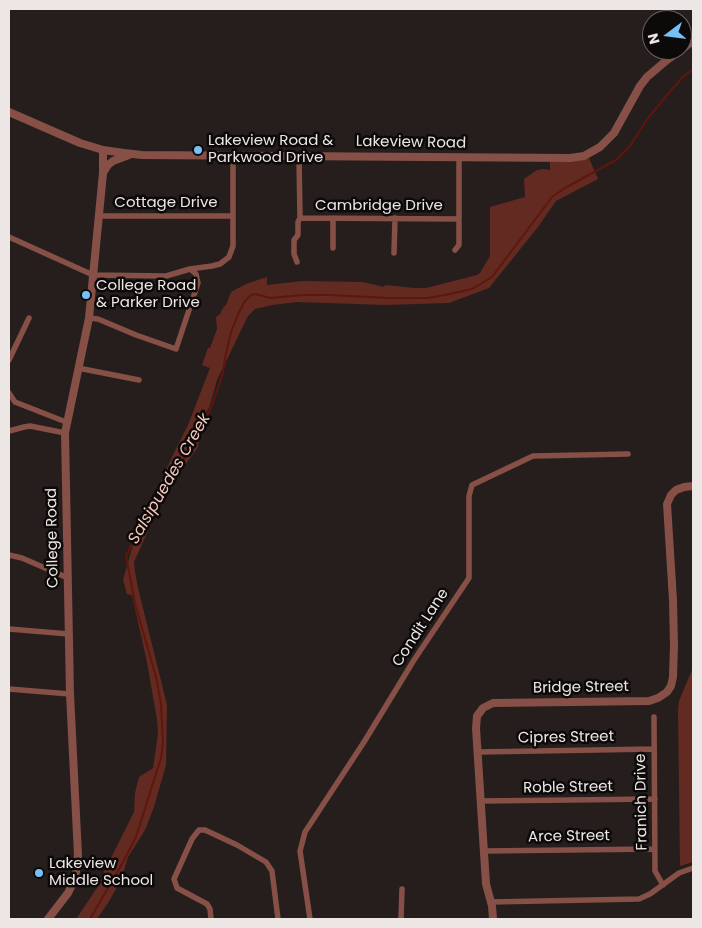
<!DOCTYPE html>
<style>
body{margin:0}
#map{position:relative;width:702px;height:928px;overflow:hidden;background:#261e1d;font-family:Poppins,sans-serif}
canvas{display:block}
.frame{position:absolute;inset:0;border:10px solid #ece6e5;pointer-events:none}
.north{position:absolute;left:642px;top:10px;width:50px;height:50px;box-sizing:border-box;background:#0c0909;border:1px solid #666161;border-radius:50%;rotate:255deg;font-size:14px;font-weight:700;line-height:20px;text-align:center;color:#ece6e5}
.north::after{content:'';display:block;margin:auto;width:18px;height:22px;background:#75c0f6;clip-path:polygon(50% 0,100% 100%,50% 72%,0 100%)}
</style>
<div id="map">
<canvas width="702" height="928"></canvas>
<div class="frame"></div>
<div class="north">N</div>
</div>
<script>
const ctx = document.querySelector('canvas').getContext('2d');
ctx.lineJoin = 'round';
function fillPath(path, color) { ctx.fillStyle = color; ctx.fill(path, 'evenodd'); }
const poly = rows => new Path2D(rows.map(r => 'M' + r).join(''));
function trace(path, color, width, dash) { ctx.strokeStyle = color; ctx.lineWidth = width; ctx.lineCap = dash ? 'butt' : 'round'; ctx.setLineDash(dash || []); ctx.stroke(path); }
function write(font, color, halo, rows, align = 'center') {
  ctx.font = font + ' Poppins,sans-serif'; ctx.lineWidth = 5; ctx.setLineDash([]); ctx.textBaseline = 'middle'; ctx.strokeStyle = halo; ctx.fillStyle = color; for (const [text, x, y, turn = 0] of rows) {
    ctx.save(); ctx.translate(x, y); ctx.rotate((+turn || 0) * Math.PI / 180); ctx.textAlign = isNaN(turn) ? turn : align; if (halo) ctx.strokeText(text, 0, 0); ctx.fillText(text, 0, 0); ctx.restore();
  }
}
fillPath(poly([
 [588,156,598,179,556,201,538,227,489,288,449,303,384,305,297,302,272,305,255,309,248,316,217,380,210,405,198,430,199,439,198,447,174,480,161,502,134,562,135,572,138,588,167,705,166,765,154,807,145,830,128,857,121,880,108,903,97,919,76,919,99,885,104,872,134,812,135,793,139,777,153,768,158,734,157,720,147,662,132,595,127,594,123,580,134,541,171,459,188,425,210,368,202,365,208,348,210,348,217,329,216,317,220,314,223,308,226,305,231,292,246,284,267,277,267,285,303,281,363,282,384,287,385,285,414,288,426,288,477,275,480,273,490,256,490,207,525,197,524,179,537,170,544,169,550,170,550,162,577,160],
 [693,633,693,862,680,866,678,710,679,701,692,670]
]), '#632a21');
trace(poly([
 [90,919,122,864,136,837,161,758,163,743,161,704,156,677,135,603,126,556,136,536,149,517,158,499,170,479,181,464,197,437,212,405,223,373,225,358,231,332,239,312,245,301,251,295,256,294,270,298,303,295,331,295,388,298,428,298,450,294,472,289,492,277,552,197,565,188,616,160,630,146,648,118,673,88,684,76,693,69]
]), '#5f160c', 2);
trace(poly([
 [98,216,233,216],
 [300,218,459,219],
 [9,237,93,275,166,276,190,269,212,266,220,264,229,257,233,246,233,155],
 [333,248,333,218],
 [455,250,459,245,459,158],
 [394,253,395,218],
 [297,262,294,254,294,240,298,235,298,222,300,218,299,157],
 [89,318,98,319,136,335,176,349,198,283,196,274,190,269],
 [9,360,29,318],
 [78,368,139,380],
 [9,393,15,402,66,422],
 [9,431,24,427,30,426,65,433],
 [9,555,22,558,68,578],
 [9,629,69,634],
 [9,689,70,694],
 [654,717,655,871,663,885],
 [478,752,654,749],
 [481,801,655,799],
 [484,851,655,849],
 [490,902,639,899,650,894,679,873,693,868],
 [211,919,210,909,207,904,177,888,174,879,192,839,199,830,205,830,237,845,266,862,272,871,278,919],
 [310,919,300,851,305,832,364,742,414,660,469,578,469,496,472,485,533,456,628,454],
 [401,919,402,889]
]), '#865046', 5.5);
trace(poly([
 [682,49,693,41],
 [9,112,80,143,103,150,124,153,142,155,570,158,584,156,600,147,614,133,640,86,647,77,667,60,681,50],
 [103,173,108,165,113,161,129,155],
 [48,919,68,893,75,879,78,855,70,694,65,433,89,318,103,173,103,150],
 [493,919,492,906,486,884,476,728,477,716,483,708,493,703,649,701,658,698,667,692,671,686,673,677,674,646,673,600,667,504,671,495,676,490,684,487,693,486]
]), '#865046', 8);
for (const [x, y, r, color] of [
 [198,150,5,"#75c0f6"],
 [86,295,5,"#75c0f6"],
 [39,873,5,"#75c0f6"]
]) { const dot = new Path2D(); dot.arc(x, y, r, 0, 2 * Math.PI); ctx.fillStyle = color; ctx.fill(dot); trace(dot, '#0c0909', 2); }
write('15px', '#ece6e5', '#0c0909', [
 ["Lakeview Road &",208,141],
 ["Parkwood Drive",208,158],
 ["College Road",96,286],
 ["& Parker Drive",96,303],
 ["Lakeview",49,864],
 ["Middle School",49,881]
], 'left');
write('15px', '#ece6e5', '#0c0909', [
 ["Lakeview Road",411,143,1],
 ["Cottage Drive",166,203],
 ["Cambridge Drive",379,206],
 ["College Road",53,538,-91],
 ["Condit Lane",421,628,-57],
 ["Bridge Street",581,688,-1],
 ["Cipres Street",566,738,-1],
 ["Roble Street",568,788,-1],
 ["Franich Drive",642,802,-91],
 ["Arce Street",569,837,-1]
]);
write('italic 16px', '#f5c7bd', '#0c0909', [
 ["Salsipuedes Creek",170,479,-60]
]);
</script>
